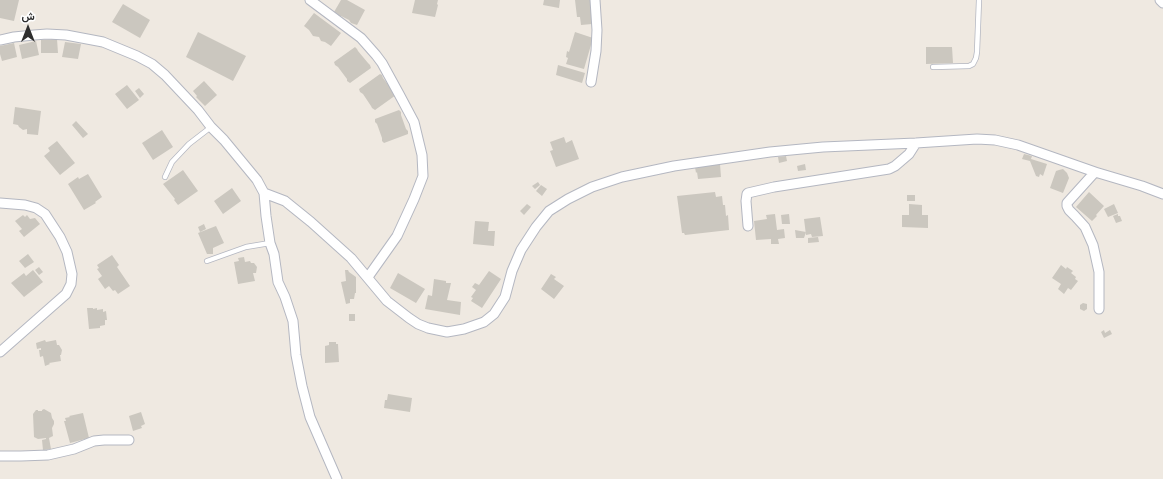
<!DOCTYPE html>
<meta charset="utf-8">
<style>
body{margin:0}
#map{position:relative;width:1163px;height:479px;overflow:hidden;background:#efe9e1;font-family:"Noto Sans",Vazirmatn,sans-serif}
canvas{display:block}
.north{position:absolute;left:8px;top:8px;width:40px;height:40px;-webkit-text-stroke:3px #fff;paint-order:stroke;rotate:0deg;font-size:11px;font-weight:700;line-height:16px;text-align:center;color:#2e2e2e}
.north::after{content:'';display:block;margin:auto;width:14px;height:18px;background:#2e2e2e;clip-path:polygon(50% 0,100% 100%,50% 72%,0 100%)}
</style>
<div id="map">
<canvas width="1163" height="479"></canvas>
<div class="north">ش</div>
</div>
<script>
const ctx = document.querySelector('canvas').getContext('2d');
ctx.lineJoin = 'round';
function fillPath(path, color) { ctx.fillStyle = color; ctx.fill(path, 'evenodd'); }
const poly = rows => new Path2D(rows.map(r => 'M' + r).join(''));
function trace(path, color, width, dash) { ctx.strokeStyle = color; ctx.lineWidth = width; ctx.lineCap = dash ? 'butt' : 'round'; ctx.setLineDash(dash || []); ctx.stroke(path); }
fillPath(poly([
 [0,0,19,0,14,21,0,18],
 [341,0,347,0,365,10,357,25,351,23,349,20,341,16,338,16,334,12],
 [415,0,438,0,437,4,438,5,435,17,412,13],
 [544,0,560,0,559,8,543,5],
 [575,0,592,0,594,20,592,20,592,24,581,25,580,17,577,17],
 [123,4,150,20,140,38,112,22],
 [314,13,341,33,331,46,325,42,321,41,319,37,313,36,309,30,304,26],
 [198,32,246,56,233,81,186,57],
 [575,32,593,38,584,69,566,64,568,58,566,57,567,51,569,52],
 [57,39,58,53,41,53,41,40],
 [36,41,39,55,22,59,19,45],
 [65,42,81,44,78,59,62,57],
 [14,43,17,57,2,61,0,54,0,46],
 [355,47,357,49,358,51,368,63,370,65,371,68,350,83,347,81,347,79,338,67,335,65,334,62],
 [926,47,952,47,953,63,926,64],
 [558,65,585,73,582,83,556,75],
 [380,74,382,75,383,78,396,95,375,110,372,108,371,106,363,94,360,92,359,89],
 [204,81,217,95,205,106,196,97,197,96,193,91],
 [127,85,139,100,127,109,115,94],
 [139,88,144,94,140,98,135,91],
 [15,107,41,111,38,135,27,134,27,129,23,130,19,127,18,125,13,124],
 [399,110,401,112,401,115,406,129,408,131,408,134,384,143,382,141,382,138,377,124,375,122,375,119],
 [76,121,88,134,83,138,72,125],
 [162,130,173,147,153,160,142,143],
 [564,137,566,143,572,140,579,159,556,167,550,151,553,150,550,142],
 [57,141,75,163,60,175,44,156,50,151,48,148],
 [1024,154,1032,156,1031,159,1047,164,1043,176,1040,174,1039,177,1036,176,1030,161,1022,159],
 [786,156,787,161,779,163,778,157],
 [720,164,721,177,698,179,697,172,696,173,695,167],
 [805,164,806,170,798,171,797,166],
 [1063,169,1067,173,1069,178,1063,193,1050,188,1056,171,1059,170],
 [183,170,198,191,178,205,174,200,175,199,163,184],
 [88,174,102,197,95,202,96,203,84,210,68,184,78,177,79,179],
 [538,182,540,185,535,189,532,186],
 [541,185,547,189,542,196,536,191],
 [232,188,241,201,223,214,214,201],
 [715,192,716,197,722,196,723,205,725,205,726,216,728,215,729,230,685,235,684,233,682,233,677,196],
 [1089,192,1104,206,1096,215,1097,216,1092,221,1076,207],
 [907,195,915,195,915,201,907,201],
 [527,204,531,207,524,215,520,211],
 [909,204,922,205,922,215,928,215,928,228,902,227,902,215,909,215],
 [1114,204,1118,213,1108,217,1104,209],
 [775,214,777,230,784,229,785,238,778,239,779,244,771,244,771,239,756,240,754,221,767,219,766,215],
 [789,214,790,224,782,224,781,215],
 [1118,214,1118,216,1120,216,1122,221,1116,223,1113,216],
 [23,215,25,217,27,215,30,219,35,218,40,224,24,237,19,231,22,229,15,221],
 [820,217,823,236,812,237,811,234,806,235,804,219],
 [475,221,489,222,488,231,495,231,494,246,473,244],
 [204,224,206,229,200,232,198,227],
 [216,226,224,243,213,248,213,254,207,254,198,233],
 [795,230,806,232,804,238,796,238],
 [818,237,819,242,808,243,808,238],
 [28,254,34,262,25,268,19,261],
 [112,255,119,265,117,267,130,286,118,294,115,290,113,291,109,286,105,289,98,279,102,276,97,269,99,268,97,265],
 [244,257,245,262,250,261,251,263,254,263,257,267,256,273,253,273,255,281,238,284,234,262,239,261,238,258],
 [1061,265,1066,269,1067,267,1073,271,1071,273,1076,277,1075,279,1078,281,1071,290,1068,288,1064,294,1058,289,1061,284,1052,278],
 [39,267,43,272,39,275,35,270],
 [33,270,43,282,24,297,11,283,24,273,26,276],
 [345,270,348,270,349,272,356,277,356,293,355,293,354,299,350,299,350,303,346,304,341,282,346,281],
 [489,271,501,279,482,308,471,301,473,298,471,297,476,290,472,287,475,283,479,285],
 [398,273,425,289,416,303,390,288],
 [551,274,556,277,554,279,564,286,554,299,541,289],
 [434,279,446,281,446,283,451,283,447,300,461,302,460,315,425,309,428,295,432,296],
 [1083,303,1087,304,1087,309,1084,311,1080,309,1080,305],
 [87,308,93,308,93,309,97,308,97,310,103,309,103,312,106,311,107,320,105,320,105,325,100,326,100,328,89,329],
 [349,314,355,314,355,321,349,321],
 [1104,330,1105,333,1110,330,1112,334,1104,338,1101,332],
 [45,340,46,342,56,340,57,345,59,345,62,350,61,355,60,355,61,361,49,363,50,364,45,366,43,356,40,357,39,350,41,350,41,348,37,349,36,343],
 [329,342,336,342,336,344,338,344,339,362,325,363,325,346,329,345],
 [388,394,412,398,410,412,384,408,385,400,387,400],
 [44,409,51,413,52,418,54,421,54,424,52,428,53,436,49,438,51,449,43,450,42,440,46,439,46,438,38,439,34,437,33,414,36,410,38,410,38,411,42,411,42,410],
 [141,412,145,424,141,426,142,428,133,431,129,416],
 [83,413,89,438,70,443,64,421,66,421,65,418,70,417,69,416]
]), '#cbc7bf');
const lane = poly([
 [933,67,969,66,973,64,976,58,977,52,979,0],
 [165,177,172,162,189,144,211,127],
 [207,261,246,247,270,243]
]);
const street = poly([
 [310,0,361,38,376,55,382,63,399,94,414,122,422,155,423,176,414,199,397,236,368,277],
 [1160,0,1163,3],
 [0,40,14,37,34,35,47,34,66,35,103,42,137,56,152,64,165,75,198,110,211,127,224,140,257,180,264,193,285,201,311,222,351,258,387,301,409,318,418,324,428,328,447,332,464,329,484,322,494,314,505,297,512,271,521,250,536,227,549,211,568,199,592,187,622,177,674,166,770,152,823,147,916,143,977,139,995,140,1018,145,1095,172,1142,186,1163,194],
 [591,82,596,51,597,30,595,0],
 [1095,172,1067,203,1067,206,1069,210,1075,216,1085,227,1093,245,1099,272,1099,309],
 [264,193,266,216,270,243,274,254,278,282,285,297,293,321,296,355,302,386,310,417,337,479],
 [0,203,25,205,36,208,45,214,60,237,67,252,72,274,71,284,66,294,0,352],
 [748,226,746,201,747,194,748,193,774,187,889,169,895,166,909,154,916,143],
 [0,456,21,456,48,455,74,449,94,441,104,440,129,440]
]);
trace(lane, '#b4b7c1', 6);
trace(street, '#b4b7c1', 11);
trace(lane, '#fff', 4.5);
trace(street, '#fff', 9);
</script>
